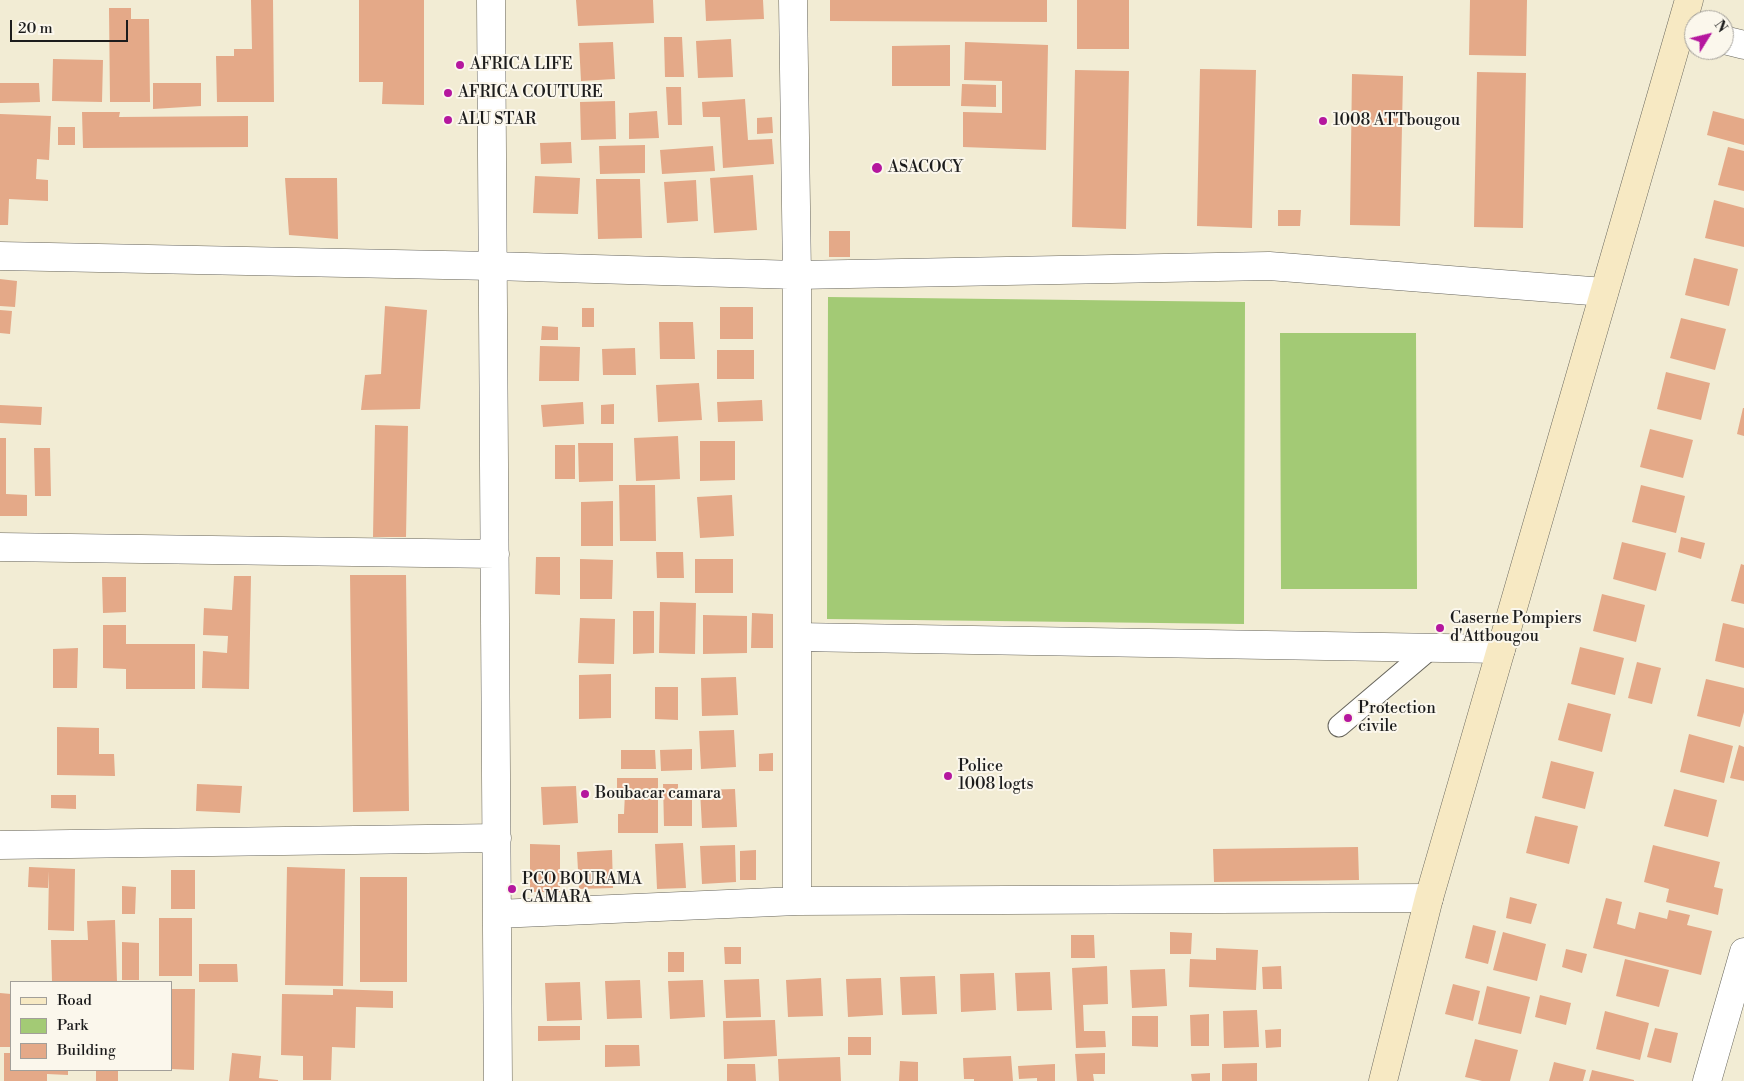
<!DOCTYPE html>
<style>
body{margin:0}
#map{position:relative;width:1744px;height:1081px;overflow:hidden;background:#f2ecd4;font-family:"Libre Bodoni",serif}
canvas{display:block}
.legend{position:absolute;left:10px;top:981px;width:162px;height:90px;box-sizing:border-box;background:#fbf7ec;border:1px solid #a29f99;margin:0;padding:6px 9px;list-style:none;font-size:15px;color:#1c1c1c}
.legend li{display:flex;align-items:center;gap:10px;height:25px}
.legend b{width:25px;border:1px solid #a29f99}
.north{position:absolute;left:1684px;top:10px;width:50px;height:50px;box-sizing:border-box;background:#fbf7ec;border:1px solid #a29f99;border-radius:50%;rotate:54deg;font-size:14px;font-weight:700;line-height:20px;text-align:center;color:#1c1c1c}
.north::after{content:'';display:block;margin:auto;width:18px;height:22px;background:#b5179e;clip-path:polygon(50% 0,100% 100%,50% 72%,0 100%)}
.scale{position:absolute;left:10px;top:20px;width:118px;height:22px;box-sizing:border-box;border:2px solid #1c1c1c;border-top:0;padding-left:6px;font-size:15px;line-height:18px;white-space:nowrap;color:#1c1c1c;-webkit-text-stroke:4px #fbf7ec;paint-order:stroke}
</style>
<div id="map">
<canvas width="1744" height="1081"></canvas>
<ul class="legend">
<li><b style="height:6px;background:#f7e9c3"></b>Road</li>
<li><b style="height:14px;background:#a3ca75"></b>Park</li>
<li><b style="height:14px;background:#e4a988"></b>Building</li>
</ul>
<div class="north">N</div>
<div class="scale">20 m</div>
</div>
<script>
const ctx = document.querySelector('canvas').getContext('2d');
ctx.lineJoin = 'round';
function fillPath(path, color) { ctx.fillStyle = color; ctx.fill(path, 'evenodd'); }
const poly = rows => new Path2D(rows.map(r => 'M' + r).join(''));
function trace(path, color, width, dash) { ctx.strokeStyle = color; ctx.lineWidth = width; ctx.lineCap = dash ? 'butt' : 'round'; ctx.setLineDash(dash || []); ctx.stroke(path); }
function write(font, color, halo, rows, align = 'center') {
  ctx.font = font + ' "Libre Bodoni",serif'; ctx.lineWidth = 4; ctx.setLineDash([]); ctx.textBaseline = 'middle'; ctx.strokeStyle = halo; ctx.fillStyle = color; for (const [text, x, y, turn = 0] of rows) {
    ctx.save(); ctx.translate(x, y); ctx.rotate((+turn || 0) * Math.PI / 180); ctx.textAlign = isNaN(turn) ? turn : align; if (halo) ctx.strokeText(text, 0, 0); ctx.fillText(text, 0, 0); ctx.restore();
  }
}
fillPath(poly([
 [828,297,1245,302,1244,624,827,619],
 [1280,333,1416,333,1417,589,1281,589]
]), '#a3ca75');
fillPath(poly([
 [251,0,273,0,274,102,217,102,216,56,234,56,234,49,252,49],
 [359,0,424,0,424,105,382,104,383,82,359,82],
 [576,0,653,0,654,23,578,26],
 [705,0,763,0,764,19,706,21],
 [830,0,1047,0,1047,22,830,21],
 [1077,0,1129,0,1129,49,1077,49],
 [1470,0,1527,0,1526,56,1469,55],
 [109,8,131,8,131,19,149,19,150,102,110,102],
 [664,37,682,37,684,77,665,77],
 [731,39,733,77,698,78,696,41],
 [613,42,615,79,581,81,579,43],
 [965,42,1048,45,1046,150,963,147,963,112,1002,113,1002,81,964,80],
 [950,45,950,86,892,86,892,46],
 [53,59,103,60,102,102,52,101],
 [1200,69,1256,70,1252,228,1197,226],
 [1075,70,1129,71,1126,229,1072,227],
 [1477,72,1526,73,1523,228,1474,227],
 [1352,74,1403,76,1400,226,1350,225],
 [0,83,39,83,40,102,0,103],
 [153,83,201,83,201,106,153,109],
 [962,84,996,85,996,107,961,106],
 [666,87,681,87,682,125,668,125],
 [745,99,748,140,772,139,774,164,723,168,720,117,703,117,702,102],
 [615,101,616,139,581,140,580,102],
 [657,111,659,138,629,139,629,113],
 [1713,111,1744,119,1744,145,1707,135],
 [82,112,120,112,119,117,248,116,248,147,83,148],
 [0,114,51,116,49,160,37,159,36,179,48,180,48,201,9,199,8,225,0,225],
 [772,117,773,133,757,134,757,118],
 [58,127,75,127,75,145,58,145],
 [571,142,572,163,541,164,540,143],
 [645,145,645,173,600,174,599,146],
 [713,146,715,171,662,174,660,150],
 [1728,147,1744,151,1744,191,1718,185],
 [753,175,757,230,714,233,710,178],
 [535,176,580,178,578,214,533,213],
 [285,178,337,178,338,239,289,235],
 [596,179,640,179,642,238,598,239],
 [696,180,698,221,667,223,664,182],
 [1714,200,1744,208,1744,247,1705,238],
 [1278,210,1301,210,1300,226,1278,226],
 [829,231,850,231,850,257,829,257],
 [1694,258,1738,269,1729,306,1685,295],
 [0,279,17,281,15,307,0,306],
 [385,306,427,310,420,409,361,410,365,375,381,374],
 [720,307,753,307,753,339,720,339],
 [582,308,594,308,594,327,582,327],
 [0,310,12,311,10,334,0,333],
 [1681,318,1726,329,1715,370,1670,358],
 [659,322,693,322,695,359,660,359],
 [542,326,558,327,558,340,541,340],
 [540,346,580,347,579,381,539,381],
 [635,348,636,375,603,375,602,349],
 [717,350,754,350,754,379,717,379],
 [1666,372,1710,383,1701,420,1657,409],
 [699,383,702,420,658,422,656,385],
 [762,400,763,421,718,422,717,402],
 [583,402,584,424,543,427,541,405],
 [614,404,614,424,601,424,601,405],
 [0,405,42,407,41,425,0,423],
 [1743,408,1744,408,1744,436,1737,434],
 [375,425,408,426,406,537,373,537],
 [1650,429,1693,440,1683,478,1640,467],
 [678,436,680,479,636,481,634,438],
 [0,438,6,438,6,494,27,495,27,516,0,516],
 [700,441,735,441,735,480,700,481],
 [578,443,613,443,613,481,579,482],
 [555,445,575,445,575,479,555,479],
 [34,448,50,448,51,496,35,496],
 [619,485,655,485,656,541,620,541],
 [1641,485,1685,496,1676,533,1632,522],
 [732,495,734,536,700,538,697,497],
 [613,501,613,546,581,546,581,502],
 [1681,537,1705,543,1701,559,1678,552],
 [1622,542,1666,553,1656,591,1613,579],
 [656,552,683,552,684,578,657,578],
 [536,557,560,557,560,595,535,594],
 [580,559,613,560,612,599,580,599],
 [695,559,733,559,733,593,695,593],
 [1741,564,1744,565,1744,604,1731,601],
 [350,575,406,575,409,811,353,812],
 [234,576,251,576,249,689,202,688,203,651,227,653,228,636,203,635,204,608,232,610],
 [102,577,126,577,126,612,103,613],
 [1602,594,1645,605,1636,642,1593,631],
 [660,602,696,603,695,654,659,653],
 [633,611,654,611,654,653,633,654],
 [752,613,773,614,773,648,751,648],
 [703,615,747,616,747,653,703,654],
 [580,618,615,619,614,664,578,663],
 [1723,623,1744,628,1744,668,1715,661],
 [103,625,126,625,126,644,195,644,195,689,126,689,126,669,103,668],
 [1580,647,1624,658,1615,695,1571,684],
 [78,648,77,688,53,688,53,649],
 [1637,662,1661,668,1652,704,1628,698],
 [611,674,611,718,579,719,579,675],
 [736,677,738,715,702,716,701,678],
 [1706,679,1744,688,1744,712,1740,727,1697,716],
 [655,687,678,687,678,720,655,719],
 [1568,703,1611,714,1602,752,1558,740],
 [57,727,99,728,99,754,114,754,115,776,57,775],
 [734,730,736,767,701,769,699,731],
 [1689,734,1733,746,1724,783,1680,772],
 [1739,745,1744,747,1744,781,1730,778],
 [692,749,692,770,661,771,660,750],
 [621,750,655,750,656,769,621,769],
 [773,753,773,771,759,771,759,754],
 [1551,761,1594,772,1585,809,1542,798],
 [617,778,658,778,658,833,618,833,618,814,624,814,625,793,617,793],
 [197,784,242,786,240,813,196,811],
 [663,784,678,784,678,792,692,792,692,826,664,826],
 [576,786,578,823,543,825,541,787],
 [735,789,737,827,702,828,700,790],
 [1674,789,1717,800,1708,837,1664,826],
 [51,795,76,795,76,809,51,808],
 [1535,816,1578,826,1569,864,1526,853],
 [683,843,686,888,657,889,655,844],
 [530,844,560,845,560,892,530,892],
 [735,845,736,882,702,884,700,846],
 [1653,845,1720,862,1714,887,1723,889,1718,915,1666,902,1669,889,1644,882],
 [1358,847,1359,880,1214,882,1213,849],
 [612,850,613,888,579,889,577,852],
 [756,850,756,880,740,880,740,851],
 [29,867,75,869,74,931,48,930,49,871,48,888,28,887],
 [287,867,345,869,343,986,285,985],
 [171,870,195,870,195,909,171,909],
 [360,877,407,877,407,982,360,982],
 [122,886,136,887,135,914,122,914],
 [1510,897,1537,904,1531,924,1506,918],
 [1606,898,1622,902,1617,924,1635,929,1639,912,1667,919,1669,910,1690,915,1687,925,1712,931,1701,975,1593,948],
 [159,918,192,918,192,976,159,976],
 [115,920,117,982,52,982,51,940,88,940,87,921],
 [1473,925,1496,931,1488,964,1465,958],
 [1170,932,1192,933,1191,954,1170,954],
 [1503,932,1546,944,1537,981,1493,970],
 [1071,935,1094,935,1095,958,1071,958],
 [122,942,139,943,139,980,122,980],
 [724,947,741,947,741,964,725,964],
 [1216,948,1258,950,1256,990,1189,987,1190,959,1216,960],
 [1566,949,1587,954,1582,973,1562,967],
 [668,952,684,952,684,972,668,972],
 [1625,959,1669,970,1659,1007,1616,996],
 [199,964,237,964,238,982,199,982],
 [1107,966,1108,1004,1083,1005,1084,1031,1105,1031,1106,1047,1076,1048,1072,968],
 [1281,966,1282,989,1263,989,1262,967],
 [1165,969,1167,1006,1132,1008,1130,970],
 [1050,972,1052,1010,1017,1011,1015,973],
 [994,973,996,1010,961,1012,960,974],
 [935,976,937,1014,902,1015,900,977],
 [821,978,823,1016,788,1017,786,980],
 [881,978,883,1015,848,1017,846,979],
 [759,979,761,1017,726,1018,724,980],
 [640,980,642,1018,607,1019,605,981],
 [703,980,705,1017,670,1019,668,981],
 [580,982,582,1020,547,1021,545,983],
 [1453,984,1480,991,1473,1021,1445,1014],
 [1487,986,1530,997,1521,1034,1478,1024],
 [171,989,195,989,194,1070,171,1069],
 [333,989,393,991,393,1008,356,1007,355,1048,332,1047,331,1080,303,1080,303,1056,281,1055,282,994,333,995],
 [0,993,11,994,11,1047,0,1047],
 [1540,995,1571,1003,1566,1025,1535,1017],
 [1257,1010,1259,1047,1224,1048,1223,1011],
 [1605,1011,1649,1023,1640,1060,1596,1049],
 [1209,1014,1209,1046,1191,1046,1190,1015],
 [1132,1016,1158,1016,1158,1047,1132,1046],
 [775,1020,777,1056,724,1059,723,1021],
 [538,1026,580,1026,580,1040,538,1041],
 [1655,1028,1678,1033,1671,1063,1647,1057],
 [1281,1029,1281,1047,1266,1048,1265,1030],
 [848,1037,871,1037,871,1055,848,1055],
 [1475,1039,1518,1050,1510,1081,1482,1081,1465,1077],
 [605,1045,639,1045,640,1066,605,1067],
 [4,1053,11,1053,11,1070,68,1070,68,1075,47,1074,47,1081,4,1081],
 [232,1053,261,1056,259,1078,278,1080,278,1081,229,1081],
 [1105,1053,1105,1074,1093,1074,1094,1081,1077,1081,1075,1054],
 [1011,1056,1013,1081,974,1081,974,1079,964,1079,963,1058],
 [840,1057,841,1081,779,1081,778,1059],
 [900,1061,918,1062,918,1081,899,1081],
 [1554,1062,1586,1070,1583,1081,1549,1081],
 [1257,1063,1257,1081,1222,1081,1222,1064],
 [727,1064,755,1064,756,1081,727,1081],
 [1055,1064,1055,1081,1037,1081,1037,1078,1019,1079,1018,1066],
 [96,1070,118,1070,118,1081,96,1081],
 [1592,1070,1634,1080,1634,1081,1589,1081],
 [1210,1073,1210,1081,1192,1081,1191,1074]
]), '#e4a988');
const lane = poly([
 [1339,726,1431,648]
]);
const street = poly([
 [491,0,498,1081],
 [793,0,797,275,797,901],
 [1724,40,1744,45],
 [0,256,493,266,797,275,1269,266,1604,292],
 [0,547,495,554],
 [797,637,1501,649],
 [0,845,497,838],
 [497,914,797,901,1429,898],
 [1707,1081,1744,952]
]);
const secondary = poly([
 [1383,1081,1429,898,1689,0]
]);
trace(lane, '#67655c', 23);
trace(street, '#67655c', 29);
trace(secondary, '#67655c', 29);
trace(lane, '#fff', 21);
trace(street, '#fff', 28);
trace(secondary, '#f7e9c3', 28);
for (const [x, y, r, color] of [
 [460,65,5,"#b5179e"],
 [448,93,5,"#b5179e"],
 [448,120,5,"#b5179e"],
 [1323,121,5,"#b5179e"],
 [877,168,6,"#b5179e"],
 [1440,628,5,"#b5179e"],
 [1348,718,5,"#b5179e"],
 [948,776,5,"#b5179e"],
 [585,794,5,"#b5179e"],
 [512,889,5,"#b5179e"]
]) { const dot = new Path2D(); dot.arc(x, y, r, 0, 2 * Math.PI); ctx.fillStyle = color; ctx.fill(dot); trace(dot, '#fbf7ec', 2); }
write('16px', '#1c1c1c', '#fbf7ec', [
 ["AFRICA LIFE",470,65],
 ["AFRICA COUTURE",458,93],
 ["ALU STAR",458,120],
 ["1008 ATTbougou",1333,121],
 ["ASACOCY",888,168],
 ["Caserne Pompiers",1450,619],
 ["d'Attbougou",1450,637],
 ["Protection",1358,709],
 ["civile",1358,727],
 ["Police",958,767],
 ["1008 logts",958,785],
 ["Boubacar camara",595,794],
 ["PCO BOURAMA",522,880],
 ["CAMARA",522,898]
], 'left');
</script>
